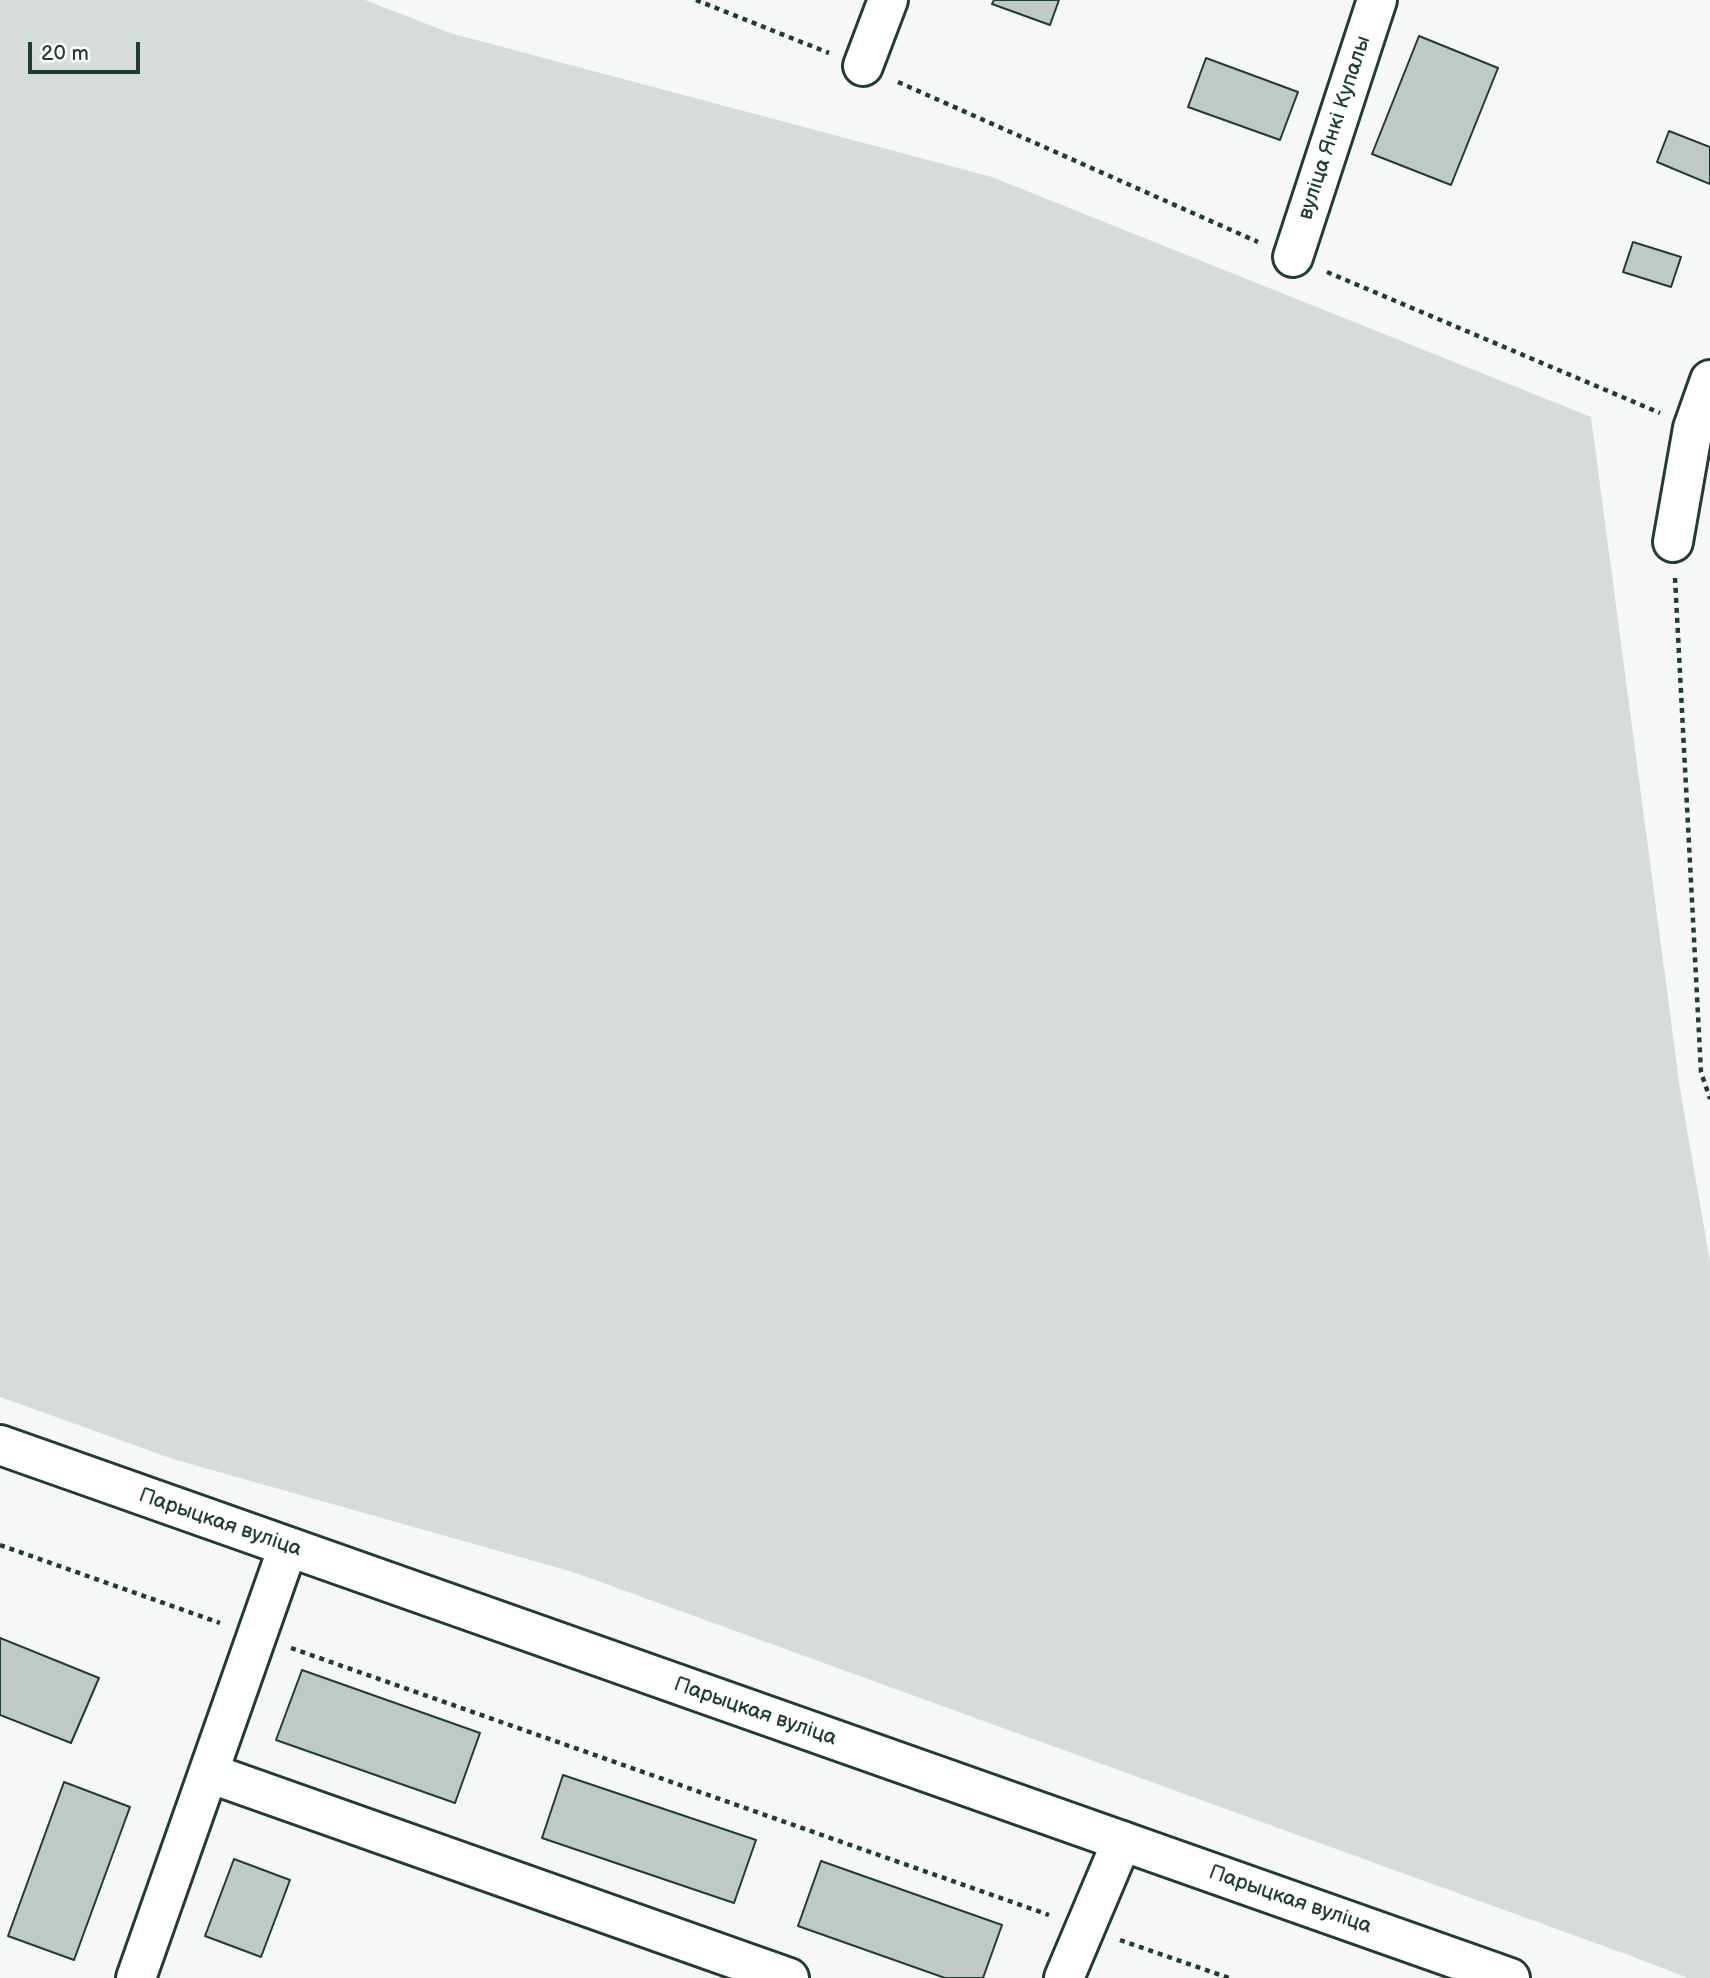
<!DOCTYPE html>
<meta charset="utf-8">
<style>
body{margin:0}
#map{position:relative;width:1710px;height:1978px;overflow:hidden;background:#f6f7f7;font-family:"Balsamiq Sans",sans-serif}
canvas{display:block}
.scale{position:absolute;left:28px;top:42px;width:112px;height:32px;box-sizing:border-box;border:4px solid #1f3d34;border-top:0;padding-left:9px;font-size:21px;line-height:24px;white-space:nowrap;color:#1f3d34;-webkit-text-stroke:5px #fff;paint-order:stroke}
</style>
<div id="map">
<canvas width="1710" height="1978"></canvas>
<div class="scale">20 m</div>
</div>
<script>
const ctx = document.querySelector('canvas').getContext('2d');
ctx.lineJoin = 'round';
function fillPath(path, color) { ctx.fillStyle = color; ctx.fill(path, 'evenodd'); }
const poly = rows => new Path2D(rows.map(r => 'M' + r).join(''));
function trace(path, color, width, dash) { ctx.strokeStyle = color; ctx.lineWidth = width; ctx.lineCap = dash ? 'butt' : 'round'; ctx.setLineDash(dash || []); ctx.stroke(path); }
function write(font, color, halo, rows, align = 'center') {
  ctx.font = font + ' "Balsamiq Sans",sans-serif'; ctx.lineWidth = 5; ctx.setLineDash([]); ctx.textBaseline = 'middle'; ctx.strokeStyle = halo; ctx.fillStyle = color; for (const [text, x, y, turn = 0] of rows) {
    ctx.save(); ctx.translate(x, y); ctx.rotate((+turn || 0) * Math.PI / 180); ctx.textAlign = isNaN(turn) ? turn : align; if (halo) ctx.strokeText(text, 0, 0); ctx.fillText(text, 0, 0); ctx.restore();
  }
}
fillPath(poly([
 [0,0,365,0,450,33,992,177,1591,417,1680,1089,1710,1262,1710,1978,1688,1978,1631,1956,573,1572,173,1459,0,1397]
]), '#d6dcdb');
const building = poly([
 [994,0,1059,0,1050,25,992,4,994,0],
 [1419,36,1498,68,1451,185,1372,154,1419,36],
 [1206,58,1298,92,1280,140,1188,107,1206,58],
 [1669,131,1710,147,1710,184,1657,162,1669,131],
 [1633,242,1681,257,1671,287,1623,272,1633,242],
 [0,1638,99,1678,71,1743,0,1715,0,1638],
 [302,1670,480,1733,455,1803,276,1740,302,1670],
 [563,1775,756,1840,734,1903,542,1838,563,1775],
 [64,1782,130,1807,74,1960,8,1936,64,1782],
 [234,1859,290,1880,261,1957,205,1936,234,1859],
 [821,1861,1002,1925,983,1978,945,1978,798,1926,821,1861]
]);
fillPath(building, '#c0c9c6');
trace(building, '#1f3d34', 2);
const street = poly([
 [863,66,888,0],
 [1293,257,1377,0],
 [1673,542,1693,428,1710,380],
 [209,1773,789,1978],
 [136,1978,288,1547],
 [1064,1978,1122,1841]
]);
const secondary = poly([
 [0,1445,1510,1978]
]);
trace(street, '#1f3d34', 44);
trace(secondary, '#1f3d34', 44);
trace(poly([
 [696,0,829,53],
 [898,82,1258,242],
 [1327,272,1660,413],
 [1675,578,1701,1072,1710,1099],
 [0,1545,220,1623],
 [291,1648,1049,1915],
 [1120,1940,1229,1978]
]), '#1f3d34', 4.5, [5, 5]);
trace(street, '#fff', 38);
trace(secondary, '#fff', 38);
write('21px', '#1f3d34', '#fff', [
 ["вуліца Янкі Купалы",1335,128,-72],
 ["Парыцкая вуліца",220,1523,19],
 ["Парыцкая вуліца",755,1712,19],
 ["Парыцкая вуліца",1290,1900,19]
]);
</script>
